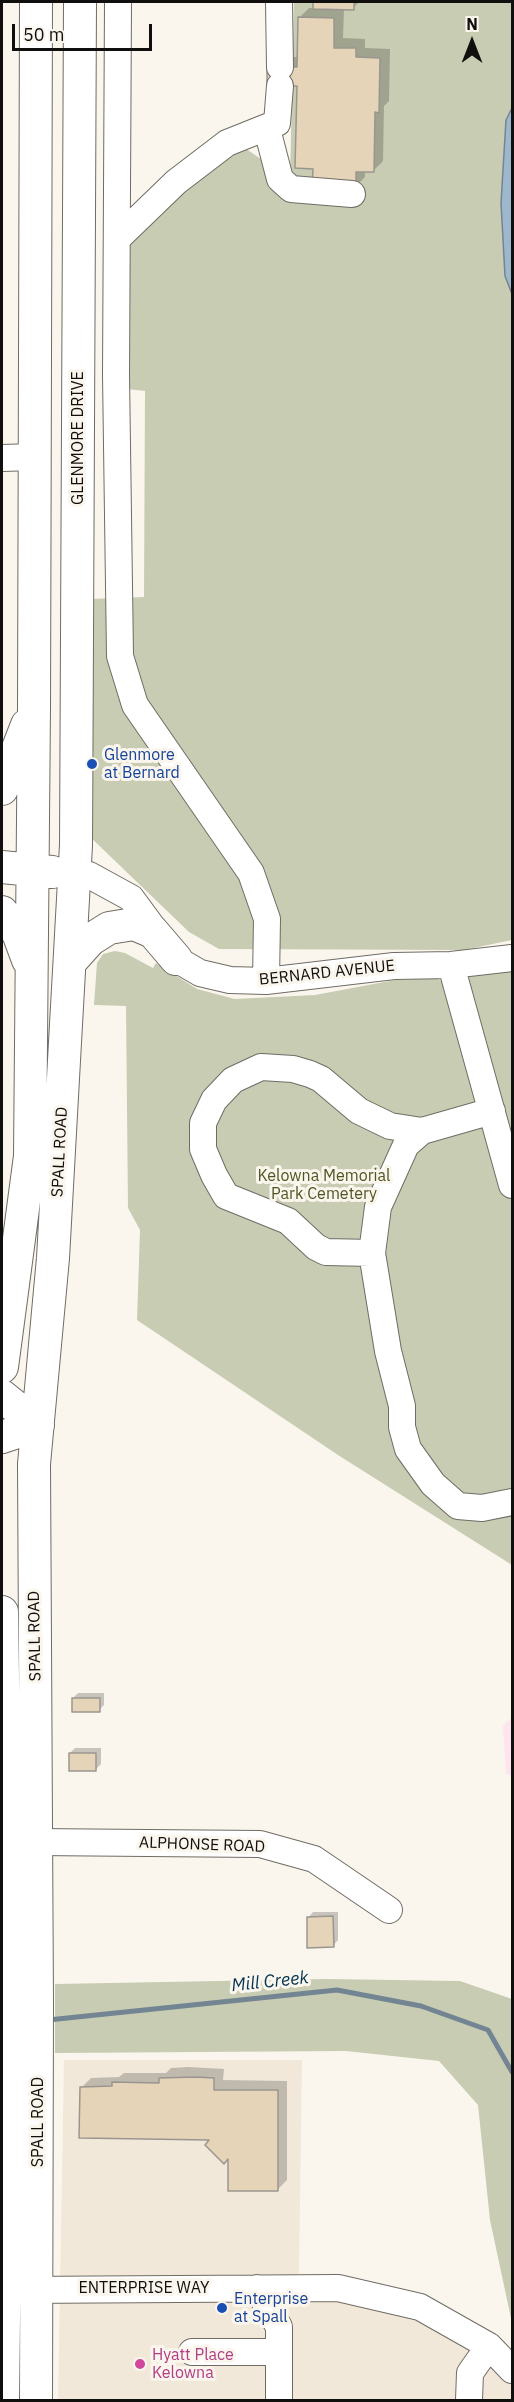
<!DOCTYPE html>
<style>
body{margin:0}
#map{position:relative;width:514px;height:2402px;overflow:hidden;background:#faf6ed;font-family:"IBM Plex Sans",sans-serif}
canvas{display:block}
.frame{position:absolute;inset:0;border:3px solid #110f0d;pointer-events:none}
.north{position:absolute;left:442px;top:12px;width:60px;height:60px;-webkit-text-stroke:4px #faf6ed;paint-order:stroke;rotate:0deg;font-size:16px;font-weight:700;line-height:24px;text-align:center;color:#110f0d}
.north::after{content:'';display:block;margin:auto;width:21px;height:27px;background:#110f0d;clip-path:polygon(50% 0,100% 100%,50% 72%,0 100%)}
.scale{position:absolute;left:12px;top:24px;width:140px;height:27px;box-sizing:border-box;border:3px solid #110f0d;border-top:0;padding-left:8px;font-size:18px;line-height:21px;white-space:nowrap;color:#110f0d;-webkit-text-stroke:4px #faf6ed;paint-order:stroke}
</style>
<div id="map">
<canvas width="514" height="2402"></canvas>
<div class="frame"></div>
<div class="north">N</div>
<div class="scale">50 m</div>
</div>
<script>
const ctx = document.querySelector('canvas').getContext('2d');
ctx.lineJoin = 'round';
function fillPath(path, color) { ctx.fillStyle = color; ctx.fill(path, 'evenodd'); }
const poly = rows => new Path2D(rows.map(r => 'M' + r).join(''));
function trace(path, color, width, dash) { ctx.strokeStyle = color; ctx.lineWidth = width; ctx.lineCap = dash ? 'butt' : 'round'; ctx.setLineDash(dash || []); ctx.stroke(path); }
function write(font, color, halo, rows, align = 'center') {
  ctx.font = font + ' "IBM Plex Sans",sans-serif'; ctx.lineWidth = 6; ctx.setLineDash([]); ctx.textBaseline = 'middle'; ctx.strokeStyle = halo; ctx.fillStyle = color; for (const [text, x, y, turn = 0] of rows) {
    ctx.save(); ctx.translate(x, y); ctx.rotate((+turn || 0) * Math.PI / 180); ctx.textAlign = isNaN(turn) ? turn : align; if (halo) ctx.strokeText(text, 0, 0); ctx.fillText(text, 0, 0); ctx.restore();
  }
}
fillPath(poly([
 [64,2060,302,2060,299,2276,333,2276,512,2356,512,2400,58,2400]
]), '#f1e8da');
fillPath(poly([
 [512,1717,512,1776,506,1774,503,1726]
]), '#fde4ef');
fillPath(poly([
 [294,2,512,2,512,940,464,950,219,949,189,932,86,833,91,599,144,597,145,391,127,389,127,263,130,238,169,202,242,146,290,179],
 [115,951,125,953,153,968,156,963,197,989,235,999,315,995,395,980,436,978,445,983,467,974,512,969,512,1565,338,1455,137,1320,140,1230,128,1208,126,1006,94,1005,97,963,103,954],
 [326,1979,460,1981,512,1999,512,2323,490,2220,478,2105,439,2061,346,2051,55,2053,55,1984]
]), '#c8ccb2');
const water = poly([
 [512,108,512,294,505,276,501,203,506,120,512,108]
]);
fillPath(water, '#9db8cd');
trace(water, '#738593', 1.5);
fillPath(poly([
 [315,2,359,2,353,8,344,8,343,38,365,39,365,48,390,49,389,101,384,106,383,161,373,171,365,171,365,177,355,187,314,167,299,85,279,57,299,57,299,18,309,8,315,8],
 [78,1693,104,1693,104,1705,99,1710,73,1698],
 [75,1748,101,1748,101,1764,96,1769,70,1753],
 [313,1912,338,1912,338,1940,333,1946,308,1918],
 [189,2067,224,2069,223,2080,287,2081,287,2180,277,2190,230,2155,213,2138,81,2088,91,2078,119,2077,124,2073,166,2073,171,2068]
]), '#0003');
trace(poly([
 [48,2020,337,1990,421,2006,488,2030,512,2072]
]), '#738593', 5);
const building = poly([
 [313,2,354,2,354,10,313,9,313,2],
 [298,17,334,18,334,48,356,48,356,57,380,58,379,113,375,112,374,172,356,172,356,188,312,188,313,169,295,168,297,86,267,86,267,66,297,67,298,17],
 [72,1698,100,1698,100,1712,72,1712,72,1698],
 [69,1753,96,1753,96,1771,69,1771,69,1753],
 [333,1916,334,1947,307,1948,307,1917,333,1916],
 [196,2077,214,2078,214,2090,278,2090,278,2191,228,2191,228,2159,224,2164,205,2145,209,2140,79,2138,80,2087,112,2086,112,2082,159,2083,159,2078,196,2077]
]);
fillPath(building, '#e5d4b8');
trace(building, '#9a968f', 1.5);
const minor = poly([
 [118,2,116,375,120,656,135,705,251,873,267,919,266,981],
 [279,2,280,67],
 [267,129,280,179,291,189,352,194],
 [117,239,176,182,227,143,277,123,280,86],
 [2,458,34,457],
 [74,874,89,875,131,898,176,959,200,973,230,980,266,981,394,966,451,965,512,958],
 [451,965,512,1185],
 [492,1111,422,1131,406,1145,378,1207,372,1253,388,1351,402,1406,402,1427,408,1449,433,1484,458,1506,482,1508,512,1502],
 [372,1253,326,1252,316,1247,288,1221,226,1196,214,1175,203,1149,203,1123,214,1100,233,1080,261,1067,293,1069,310,1074,321,1079,359,1111,390,1126,422,1131],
 [35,1842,260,1844,314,1859,389,1910],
 [257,2288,279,2327,279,2352],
 [19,2290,338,2288,420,2307,489,2346,512,2370],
 [192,2352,279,2352,279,2400],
 [469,2400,470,2373,489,2346]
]);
const major = poly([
 [2,789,27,725],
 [2,867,52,872],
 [2,912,18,933,28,960],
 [71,961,90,940,109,928,134,924,153,932,176,959],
 [2,1367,30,1156,34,707,36,2],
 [2,1396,38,1425],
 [2,1437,38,1425],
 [2,1612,8,1999,3,2400],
 [36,2400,37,2005,34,1464,53,1258,76,845,80,2]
]);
trace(minor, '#706c65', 28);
trace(major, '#706c65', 34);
trace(minor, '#fff', 26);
trace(major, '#fff', 32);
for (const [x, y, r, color] of [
 [92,764,6,"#1a4fb4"],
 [222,2308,6,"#1a4fb4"],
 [140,2364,6,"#d1479c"]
]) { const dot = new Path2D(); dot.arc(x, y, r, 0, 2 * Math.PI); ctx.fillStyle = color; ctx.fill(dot); trace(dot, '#faf6ed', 2); }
write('16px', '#110f0d', '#faf6ed', [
 ["GLENMORE DRIVE",78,438,-90],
 ["BERNARD AVENUE",327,973,-6],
 ["SPALL ROAD",60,1152,-87],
 ["SPALL ROAD",35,1636,-91],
 ["ALPHONSE ROAD",202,1845,2],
 ["SPALL ROAD",38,2122,-90],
 ["ENTERPRISE WAY",144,2288]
]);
write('16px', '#164399', '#faf6ed', [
 ["Glenmore",104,755],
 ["at Bernard",104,773],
 ["Enterprise",234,2299],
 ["at Spall",234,2317]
], 'left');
write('16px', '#4f5522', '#faf6ed', [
 ["Kelowna Memorial",324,1176],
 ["Park Cemetery",324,1194]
]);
write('16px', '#b23c85', '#faf6ed', [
 ["Hyatt Place",152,2355],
 ["Kelowna",152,2373]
], 'left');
write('italic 18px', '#033452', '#faf6ed', [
 ["Mill Creek",270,1982,-6]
]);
</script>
